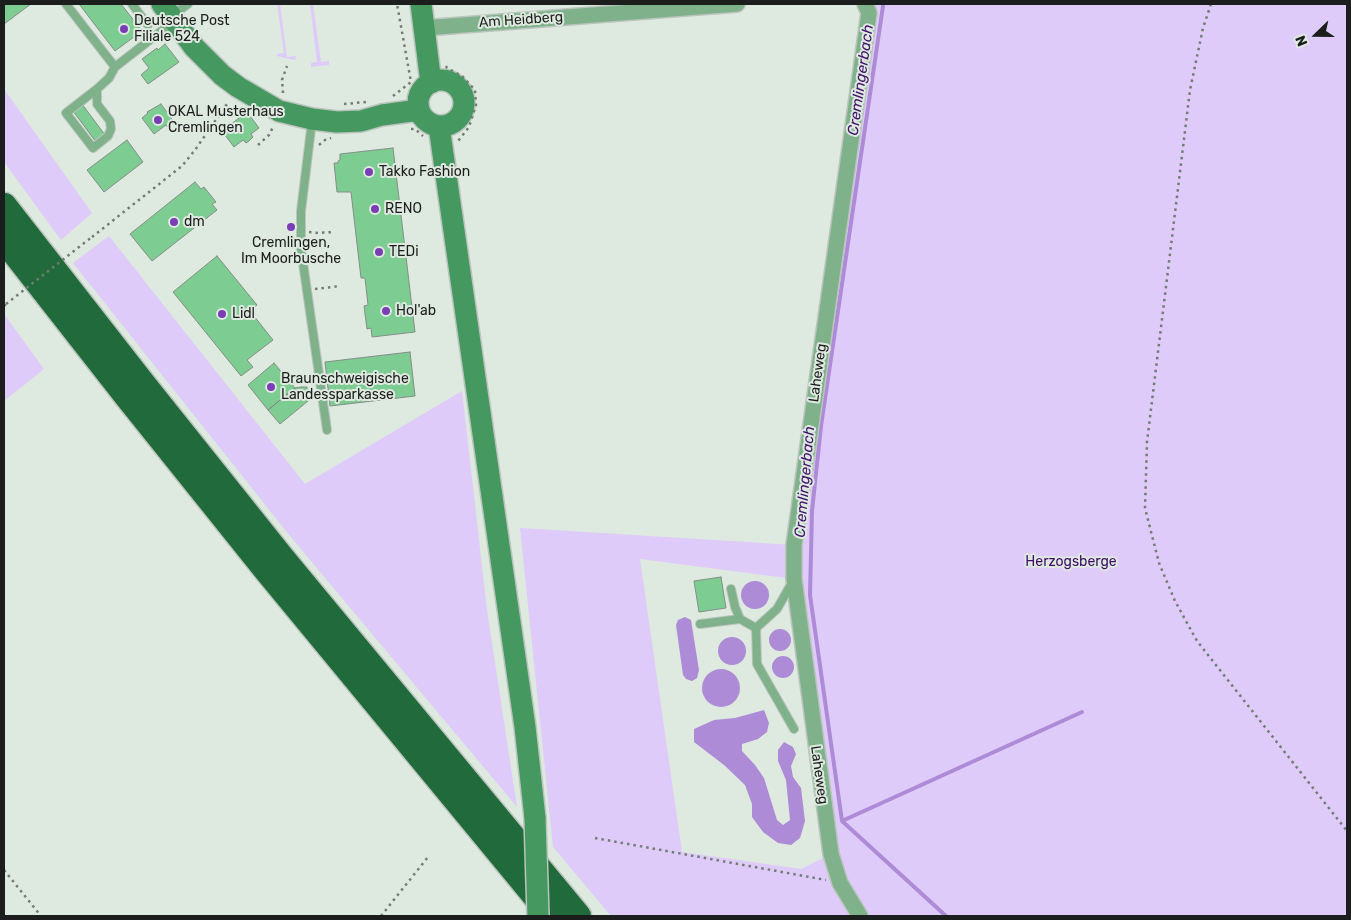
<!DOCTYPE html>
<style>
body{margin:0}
#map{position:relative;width:1351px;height:920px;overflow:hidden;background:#dee9e0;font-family:Rubik,sans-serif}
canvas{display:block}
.frame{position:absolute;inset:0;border:5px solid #1b1e1c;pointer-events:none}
.north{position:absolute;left:1291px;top:10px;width:50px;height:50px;-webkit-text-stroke:4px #dee9e0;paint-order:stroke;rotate:248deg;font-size:14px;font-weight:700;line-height:20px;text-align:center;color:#1b1e1c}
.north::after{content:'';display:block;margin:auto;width:18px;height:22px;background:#1b1e1c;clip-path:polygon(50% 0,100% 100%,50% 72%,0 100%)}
</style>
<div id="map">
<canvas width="1351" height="920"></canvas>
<div class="frame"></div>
<div class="north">N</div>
</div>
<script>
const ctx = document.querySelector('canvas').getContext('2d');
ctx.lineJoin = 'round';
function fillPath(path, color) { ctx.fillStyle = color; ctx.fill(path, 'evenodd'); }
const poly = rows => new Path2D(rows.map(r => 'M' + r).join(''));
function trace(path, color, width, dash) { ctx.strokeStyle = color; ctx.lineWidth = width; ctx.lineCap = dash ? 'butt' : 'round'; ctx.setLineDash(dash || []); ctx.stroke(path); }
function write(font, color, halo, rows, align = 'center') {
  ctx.font = font + ' Rubik,sans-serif'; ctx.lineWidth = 4; ctx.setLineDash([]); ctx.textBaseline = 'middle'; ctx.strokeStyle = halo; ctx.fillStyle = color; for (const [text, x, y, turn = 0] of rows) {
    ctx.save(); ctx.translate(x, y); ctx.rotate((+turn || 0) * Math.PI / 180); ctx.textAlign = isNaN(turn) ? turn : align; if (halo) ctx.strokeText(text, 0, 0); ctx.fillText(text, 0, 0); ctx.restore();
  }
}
fillPath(poly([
 [277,4,280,4,287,57,296,56,295,60,277,56,277,54,284,53],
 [310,4,313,4,321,62,329,61,329,65,311,67,311,63,317,62],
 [875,4,1347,4,1347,916,611,916,553,847,520,528,794,545],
 [640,559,794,579,831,854,801,869,682,852],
 [4,89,92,213,61,240,4,162],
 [109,236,305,484,462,391,487,610,517,807,290,536,73,263],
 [4,314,44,369,4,401]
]), '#decbf9');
fillPath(poly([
 '741 595a14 14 0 1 1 28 0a14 14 0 1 1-28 0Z',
 [685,617,691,620,699,670,697,678,692,681,686,679,683,675,676,625,678,620],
 '769 640a11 11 0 1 1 22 0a11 11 0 1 1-22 0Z',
 '718 651a14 14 0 1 1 28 0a14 14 0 1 1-28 0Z',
 '772 667a11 11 0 1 1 22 0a11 11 0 1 1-22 0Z',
 '702 688a19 19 0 1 1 38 0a19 19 0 1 1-38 0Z',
 [764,710,769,723,767,732,758,739,742,744,742,751,755,765,764,778,777,820,783,825,790,820,786,780,778,761,778,750,784,742,793,747,796,754,791,766,793,777,801,788,805,821,800,838,791,845,778,843,763,832,752,817,752,804,745,785,724,765,694,742,694,729,714,720,735,718]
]), '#ad8bd7');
trace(poly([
 [883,6,821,426,812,511,810,595,842,821,946,916],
 [842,821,1082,712]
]), '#ad8bd7', 4);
const building = poly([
 [4,4,31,4,4,24,4,4],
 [79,4,121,4,142,31,115,51,79,4],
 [165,44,179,62,148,84,141,75,149,68,142,59,157,48,158,50,165,44],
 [82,104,108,139,99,146,73,111,82,104],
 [161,104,174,122,167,127,166,125,154,134,142,118,148,113,147,112,161,104],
 [247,112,259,128,251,134,253,137,249,141,246,143,243,140,234,147,222,131,247,112],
 [127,140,143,162,104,192,87,170,127,140],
 [393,148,415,332,372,337,371,328,367,329,364,306,368,305,365,278,361,278,351,192,337,192,334,163,338,163,338,161,340,160,340,154,393,148],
 [195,182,201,189,204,187,216,202,212,204,217,210,152,261,130,234,195,182],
 [217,256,257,305,250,311,273,340,247,360,253,367,241,376,173,292,217,256],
 [410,352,415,396,330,406,325,362,410,352],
 [274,363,295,388,268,410,248,385,274,363],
 [301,387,307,387,308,401,280,424,268,410,295,388,301,387],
 [721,577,726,608,699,612,694,581,721,577]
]);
fillPath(building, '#7dcc92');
trace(building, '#848e86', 1);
const lane = poly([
 [66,4,115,67],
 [132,4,148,25],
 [173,15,188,4],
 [97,89,97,104,110,121,111,129,108,136,93,148,66,113,97,89,109,78,115,67,173,22],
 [312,121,301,211,301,249,327,430],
 [793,581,777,609,756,628,757,664,794,729],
 [731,589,735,607,740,619,756,628],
 [700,624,740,619]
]);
const street = poly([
 [424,28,737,4],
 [860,916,840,883,831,854,794,579,794,545,869,13,865,4]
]);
const secondary = poly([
 [162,4,194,47,222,75,238,87,279,111,312,119,337,122,361,121,382,115,419,110],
 [421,4,431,83],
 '418 103a23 23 0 1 1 46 0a23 23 0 1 1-46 0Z',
 [439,126,525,727,535,818]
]);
const highway = poly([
 [4,206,142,383,281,557,578,916],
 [4,239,127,396,265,568,552,916]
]);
trace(lane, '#bbc4bd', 10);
trace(street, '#bbc4bd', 18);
trace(secondary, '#bbc4bd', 24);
trace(highway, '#bbc4bd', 29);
trace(poly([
 [1211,4,1203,28,1190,90,1147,442,1145,508,1159,563,1175,601,1197,641,1347,831],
 [446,66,447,68,462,76,475,90,476,105,469,127,458,141],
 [283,93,282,80,287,66],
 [393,96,411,82,397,4],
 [344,104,366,102],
 [411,129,415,129,423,136],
 [258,145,269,135,274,125],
 [319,145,325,140,331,138],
 [309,232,318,233,333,232],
 [92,237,182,166,195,150,229,101],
 [315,289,340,286],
 [4,306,6,304],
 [595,838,826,880],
 [4,870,41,916],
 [381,916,428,857]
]), '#747b75', 2.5, [2.5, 4]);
trace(lane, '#7fb28b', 8);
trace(street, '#7fb28b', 15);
trace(secondary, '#45985f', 21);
trace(highway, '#206a3b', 26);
const secondaryBridge = poly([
 [535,818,538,916]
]);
trace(secondaryBridge, '#bbc4bd', 24, []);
trace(poly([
 [6,304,92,237]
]), '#747b75', 2.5, [2.5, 4]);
trace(secondaryBridge, '#45985f', 21);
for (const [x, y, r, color] of [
 [124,29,5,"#7a3eb4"],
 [158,120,5,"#7a3eb4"],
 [369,172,5,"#7a3eb4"],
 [375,209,5,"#7a3eb4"],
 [174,222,5,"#7a3eb4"],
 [291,227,5,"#7a3eb4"],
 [379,252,5,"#7a3eb4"],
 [386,311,5,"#7a3eb4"],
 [222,314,5,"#7a3eb4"],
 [271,387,5,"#7a3eb4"]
]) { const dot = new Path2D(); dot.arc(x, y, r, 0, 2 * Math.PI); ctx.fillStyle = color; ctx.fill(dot); trace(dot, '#dee9e0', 2); }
write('14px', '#1b1e1c', '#dee9e0', [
 ["Am Heidberg",521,20,-4],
 ["Laheweg",818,373,-82],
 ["Laheweg",819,775,82]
]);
write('14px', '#1b1e1c', '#dee9e0', [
 ["Deutsche Post",134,21],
 ["Filiale 524",134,37],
 ["OKAL Musterhaus",168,112],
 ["Cremlingen",168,128],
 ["Takko Fashion",379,172],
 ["RENO",385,209],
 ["dm",184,222],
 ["Cremlingen,",291,243,"center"],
 ["Im Moorbusche",291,259,"center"],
 ["TEDi",389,252],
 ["Hol'ab",396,311],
 ["Lidl",232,314],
 ["Braunschweigische",281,379],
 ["Landessparkasse",281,395]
], 'left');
write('14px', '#400c68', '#dee9e0', [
 ["Herzogsberge",1071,562]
]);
write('italic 15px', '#43116c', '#dee9e0', [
 ["Cremlingerbach",861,80,-82],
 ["Cremlingerbach",805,482,-85]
]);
</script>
